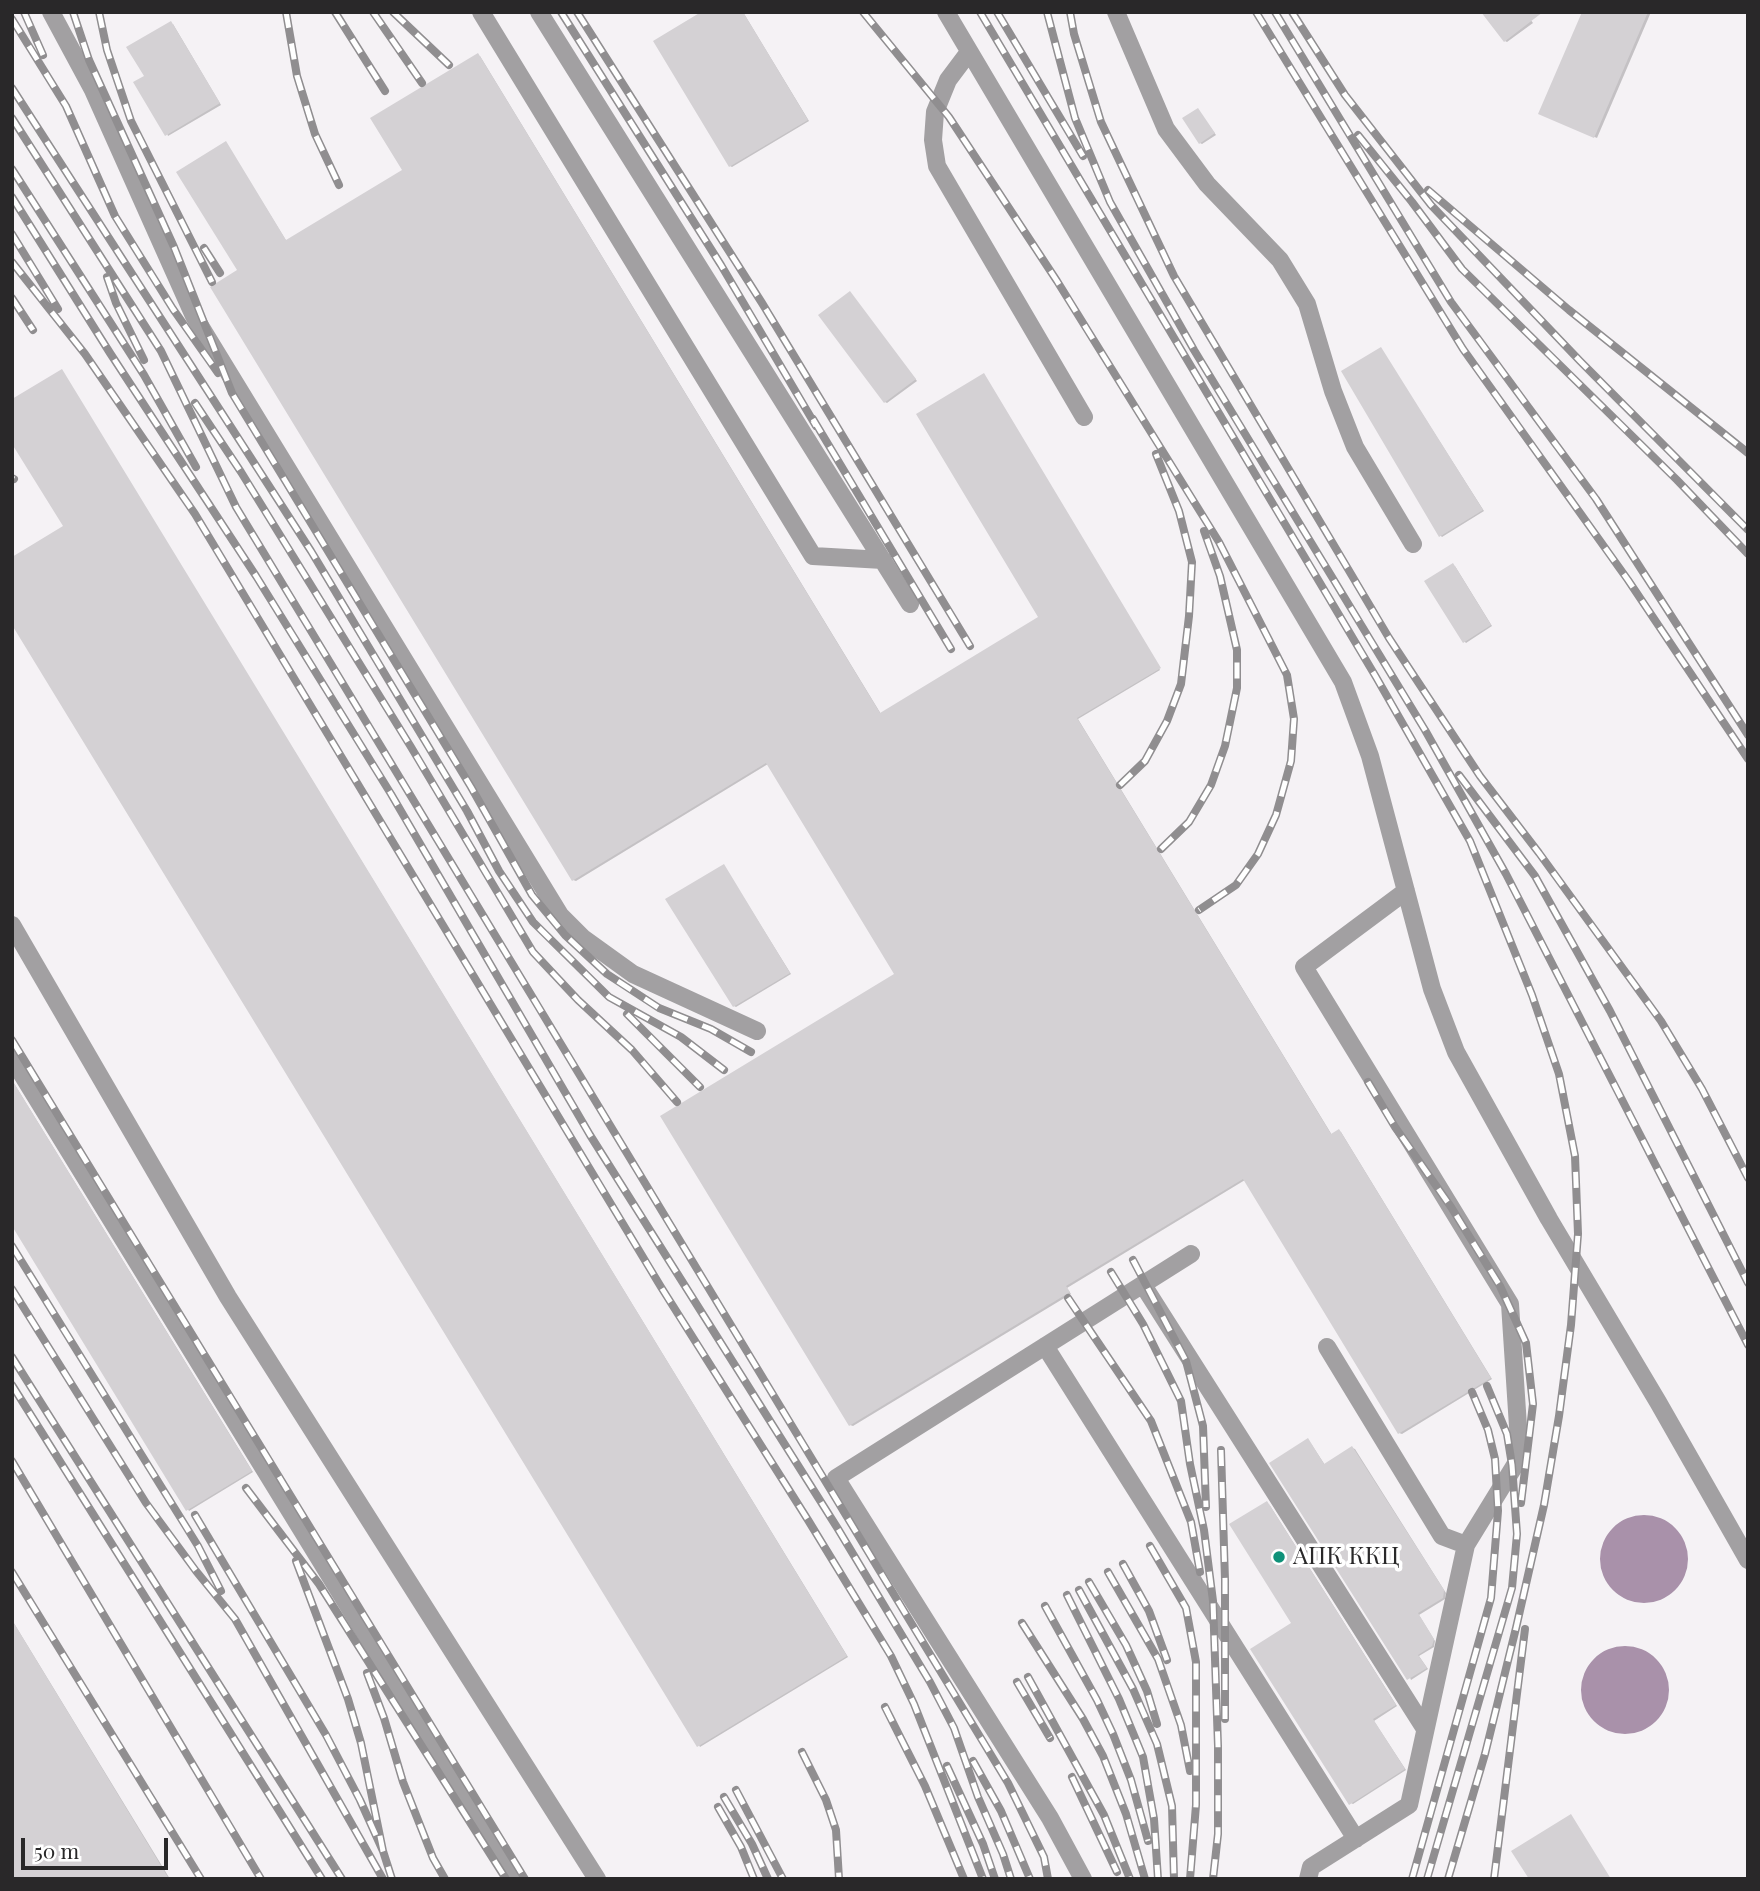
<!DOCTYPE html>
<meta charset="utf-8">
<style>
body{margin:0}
#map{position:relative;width:1760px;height:1891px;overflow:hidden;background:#f5f2f5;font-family:"Playfair Display",serif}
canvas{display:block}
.frame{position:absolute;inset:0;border:14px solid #292829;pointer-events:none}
.scale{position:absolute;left:21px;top:1838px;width:147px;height:32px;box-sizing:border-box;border:4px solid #292829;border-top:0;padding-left:9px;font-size:21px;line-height:24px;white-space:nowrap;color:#292829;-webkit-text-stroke:5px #fff;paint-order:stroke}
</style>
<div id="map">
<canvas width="1760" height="1891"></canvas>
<div class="frame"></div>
<div class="scale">50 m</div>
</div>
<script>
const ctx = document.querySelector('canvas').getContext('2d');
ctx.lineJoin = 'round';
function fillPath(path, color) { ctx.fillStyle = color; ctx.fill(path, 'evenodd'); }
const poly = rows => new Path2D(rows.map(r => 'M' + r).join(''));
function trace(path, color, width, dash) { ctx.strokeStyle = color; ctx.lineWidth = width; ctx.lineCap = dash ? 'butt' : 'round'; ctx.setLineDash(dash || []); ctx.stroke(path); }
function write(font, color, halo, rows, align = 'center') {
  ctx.font = font + ' "Playfair Display",serif'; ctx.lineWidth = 7; ctx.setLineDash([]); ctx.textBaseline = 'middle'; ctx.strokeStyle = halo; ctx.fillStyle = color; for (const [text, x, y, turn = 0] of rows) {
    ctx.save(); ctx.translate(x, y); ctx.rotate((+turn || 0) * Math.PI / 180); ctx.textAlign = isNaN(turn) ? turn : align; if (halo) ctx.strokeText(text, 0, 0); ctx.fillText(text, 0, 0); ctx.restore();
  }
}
fillPath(poly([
 '1600 1559a44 44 0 1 1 88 0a44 44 0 1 1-88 0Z',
 '1581 1690a44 44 0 1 1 88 0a44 44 0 1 1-88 0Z'
]), '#a991aa');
fillPath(poly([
 [743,12,809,121,732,167,730,166],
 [1525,12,1533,23,1507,42,1505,41],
 [1584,12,1651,12,1597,138,1540,113],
 [173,24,221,105,168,136,146,76],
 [480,56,881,714,1041,617,983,376,1160,670,1078,719,1332,1135,1339,1131,1341,1132,1492,1379,1402,1434,1399,1433,1245,1180,1067,1288,1071,1294,853,1426,850,1425,897,974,768,764,576,881,573,880,239,271,226,143,287,242,405,171],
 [1198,110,1216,135,1202,144,1200,143],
 [850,293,917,381,887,403,885,402],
 [1381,349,1484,511,1442,537,1440,535],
 [62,371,848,1657,700,1747,65,527],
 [1455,566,1492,626,1466,643,1464,641],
 [724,866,791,974,736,1007,734,1006],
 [12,1080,253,1472,189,1511,12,1223],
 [1310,1442,1325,1465,1352,1448,1355,1449,1446,1593,1445,1599,1419,1615,1435,1641,1434,1647,1419,1656,1428,1669,1411,1680],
 [1269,1504,1397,1706,1374,1721,1406,1770,1353,1804,1351,1803],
 [12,1620,170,1879,12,1879]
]), '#0003');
fillPath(poly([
 [701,12,743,12,808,120,729,167,653,41],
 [1481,12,1543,12,1504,42],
 [1582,12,1648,12,1594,138,1538,114],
 [171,21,220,103,165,136,133,82,144,76,126,47],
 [478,53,880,713,1038,617,916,414,984,373,1161,668,1077,718,1331,1134,1339,1129,1491,1378,1398,1434,1243,1179,1066,1286,1070,1292,849,1426,660,1116,894,974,766,763,572,881,210,287,237,270,176,172,226,141,286,240,402,170,370,118],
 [1198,108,1215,133,1199,144,1182,118],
 [850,291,916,379,884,403,818,315],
 [1381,347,1483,510,1439,537,1341,371],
 [62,369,847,1656,697,1747,12,625,12,557,63,526,12,444,12,399],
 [1453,563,1491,625,1463,643,1424,581],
 [724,864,790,973,733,1007,665,899],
 [12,1080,252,1471,186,1511,12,1226],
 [1308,1438,1324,1464,1352,1446,1444,1590,1443,1598,1418,1613,1434,1639,1432,1646,1418,1655,1427,1668,1407,1680,1269,1463],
 [1267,1501,1396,1705,1373,1719,1405,1769,1349,1805,1250,1649,1291,1623,1229,1524],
 [12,1620,169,1879,12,1879],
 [1571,1814,1611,1879,1529,1879,1511,1851]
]), '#d4d1d4');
trace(poly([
 [51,12,93,90,194,316,560,915,583,938,633,974,757,1031],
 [481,12,813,556,883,560],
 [539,12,910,604],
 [946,12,1343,682,1370,756,1432,989,1456,1052,1549,1219,1658,1402,1748,1560],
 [1116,12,1166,129,1207,184,1280,260,1307,304,1333,391,1355,447,1413,544],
 [969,52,948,80,935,112,933,140,937,166,1084,417],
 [12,925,228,1297,597,1879],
 [12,1058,516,1879],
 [1143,1285,1425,1729],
 [1045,1346,1356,1839],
 [1327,1347,1442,1536,1466,1545],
 [1083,1879,1050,1818,836,1478,1191,1254],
 [1308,1879,1311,1867,1409,1805,1466,1545,1520,1457,1510,1304,1304,967,1406,891]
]), '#a2a0a2', 18);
const rail = poly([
 [24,12,43,55],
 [73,12,89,60,174,247,232,393,471,787,532,895,565,935,607,974,659,1008,711,1029,751,1052],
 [99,12,107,50,131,121,212,282],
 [286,12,297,76,315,134,339,185],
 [335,12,385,91],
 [373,12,422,83],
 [393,12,449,65],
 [561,12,721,265,816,426],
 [577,12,762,303,970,646],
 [863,12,949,117,1057,281,1219,542,1287,675,1294,719,1291,761,1276,815,1258,854,1236,885,1199,910],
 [980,12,1376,677,1470,841,1532,995,1559,1074,1575,1156,1578,1234,1571,1325,1559,1416,1544,1505,1516,1628,1485,1754,1448,1879],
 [997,12,1083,156],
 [1047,12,1075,118,1110,202,1194,350,1425,730,1506,874,1748,1345],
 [1070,12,1074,34,1101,122,1174,276,1389,638,1480,776,1539,853,1661,1021,1702,1089,1748,1178],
 [1256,12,1463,349,1628,580,1748,759],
 [1275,12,1451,302,1596,499,1748,735],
 [1292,12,1345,95,1431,205,1580,361,1748,530],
 [12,19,66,106,115,216,173,309,218,373],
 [12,88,311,551,467,811,499,871,533,922,609,997,681,1037,724,1070],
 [12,118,161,351,236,507,1008,1783,1044,1857,1048,1879],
 [1358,135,1412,202,1462,269,1677,480,1748,554],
 [12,169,144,375,196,467],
 [1428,190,1569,310,1748,453],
 [12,197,110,353,256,576,391,794,590,1135,838,1529,930,1682,954,1728,978,1797,1003,1854,1011,1879],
 [12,234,58,309],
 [204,248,220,273],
 [12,262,85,354,195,514,661,1287,808,1520,891,1656,914,1704,983,1879],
 [107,277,116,303,144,360],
 [12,298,33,330],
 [195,403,241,472,411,747,533,952,578,1000,632,1050,677,1102],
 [813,419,951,649],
 [12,478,14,479],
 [1459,775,1535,876,1610,1011,1748,1283],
 [1120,785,1145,761,1167,721,1181,684,1189,616,1192,562,1179,511,1156,454],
 [1161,849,1189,822,1211,785,1225,746,1237,688,1237,650,1220,576,1204,531],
 [627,1014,700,1087],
 [12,1040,525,1879],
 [1368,1082,1395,1127,1451,1207,1500,1286,1526,1343,1533,1404,1521,1503],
 [12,1246,198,1546,221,1591],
 [1133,1260,1186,1361,1203,1426,1206,1507],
 [1111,1272,1143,1324,1181,1401,1190,1464,1204,1530,1213,1601,1218,1746,1218,1834,1213,1879],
 [12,1289,146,1503,196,1571,235,1619,383,1879],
 [1068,1298,1151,1421,1191,1522,1200,1572],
 [12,1357,342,1879],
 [12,1385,322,1879],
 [1221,1450,1225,1580,1225,1719],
 [12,1461,261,1879],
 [246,1488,319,1584,506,1879],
 [195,1515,326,1735,360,1800,383,1851],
 [1150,1546,1186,1608,1196,1662,1196,1805,1190,1879],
 [296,1561,348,1699,361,1743,383,1851,392,1879],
 [1123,1564,1149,1611,1167,1660],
 [12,1572,201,1879],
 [1108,1572,1158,1659,1181,1725,1190,1771],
 [1089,1582,1126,1645,1147,1691,1157,1724],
 [1079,1590,1133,1689,1157,1744,1172,1806,1174,1879],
 [1067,1595,1119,1699,1143,1757,1154,1819,1158,1879],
 [1045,1606,1097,1700,1113,1734,1131,1780,1148,1841],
 [1022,1623,1083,1719,1103,1756,1126,1814,1145,1879],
 [367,1673,384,1718,403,1782,433,1858,445,1879],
 [1028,1677,1104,1815,1130,1879],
 [1017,1682,1050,1738],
 [885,1707,925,1786,964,1879],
 [802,1752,826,1800,836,1830,839,1879],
 [973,1761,1001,1811,1030,1879],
 [947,1766,983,1844,995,1879],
 [1072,1777,1117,1872],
 [736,1790,783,1879],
 [724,1797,752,1844,768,1879],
 [718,1807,741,1847,754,1879],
 [1412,1879,1491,1598,1498,1511,1495,1459,1488,1430,1472,1392],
 [1427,1879,1512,1588,1517,1534,1512,1465,1507,1434,1487,1386],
 [1494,1879,1525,1629]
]);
trace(rail, '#908e90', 8);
trace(rail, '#fff', 5, [16]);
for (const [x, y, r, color] of [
 [1279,1557,7,"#0f9179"]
]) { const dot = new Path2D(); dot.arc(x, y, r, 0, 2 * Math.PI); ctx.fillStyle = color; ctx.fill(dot); trace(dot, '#fff', 2.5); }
write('24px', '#292829', '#fff', [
 ["АПК ККЦ",1293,1557]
], 'left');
</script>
